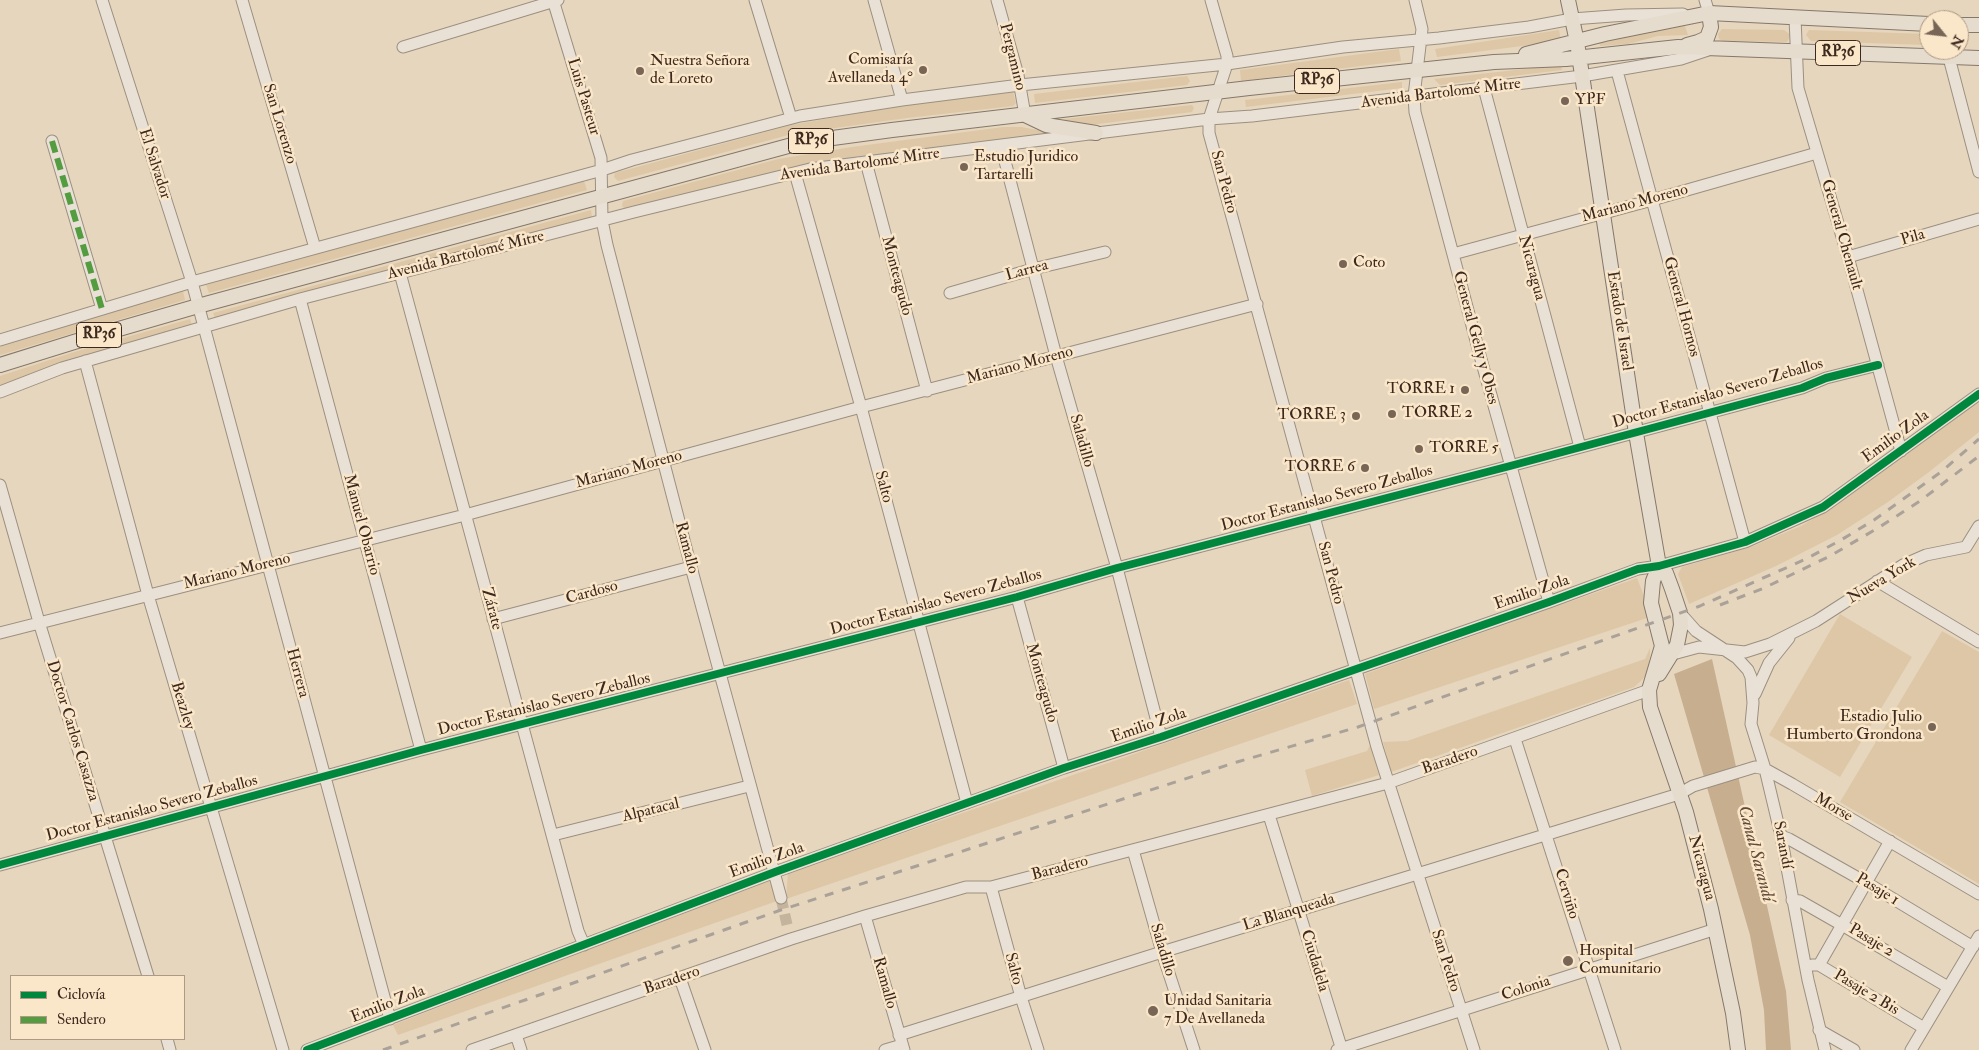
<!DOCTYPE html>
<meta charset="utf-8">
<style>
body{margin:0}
#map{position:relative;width:1979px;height:1050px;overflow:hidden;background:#e6d6bd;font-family:"IM FELL Double Pica",serif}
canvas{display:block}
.legend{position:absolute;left:10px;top:975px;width:175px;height:65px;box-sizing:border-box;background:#fae6c9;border:1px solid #ae9a84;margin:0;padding:6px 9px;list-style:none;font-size:15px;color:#3d281d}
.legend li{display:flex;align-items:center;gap:10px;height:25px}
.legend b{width:25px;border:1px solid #ae9a84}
.north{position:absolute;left:1919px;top:10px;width:50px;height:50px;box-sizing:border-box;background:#fae6c9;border:1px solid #ae9a84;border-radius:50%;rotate:119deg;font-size:14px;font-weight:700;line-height:20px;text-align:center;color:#3d281d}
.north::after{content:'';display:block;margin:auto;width:18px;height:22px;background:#786555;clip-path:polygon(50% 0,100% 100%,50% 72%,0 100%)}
</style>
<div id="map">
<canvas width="1979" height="1050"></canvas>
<ul class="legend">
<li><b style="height:6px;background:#00873e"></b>Ciclovía</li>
<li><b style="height:6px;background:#539c3f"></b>Sendero</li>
</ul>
<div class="north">N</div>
</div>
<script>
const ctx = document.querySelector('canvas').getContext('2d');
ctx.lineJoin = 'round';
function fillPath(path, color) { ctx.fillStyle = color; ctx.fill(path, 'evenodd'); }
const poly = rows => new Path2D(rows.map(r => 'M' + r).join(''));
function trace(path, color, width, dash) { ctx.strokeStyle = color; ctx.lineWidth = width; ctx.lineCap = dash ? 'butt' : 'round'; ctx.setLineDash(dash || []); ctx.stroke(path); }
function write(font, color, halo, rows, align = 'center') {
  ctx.font = font + ' "IM FELL Double Pica",serif'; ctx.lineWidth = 5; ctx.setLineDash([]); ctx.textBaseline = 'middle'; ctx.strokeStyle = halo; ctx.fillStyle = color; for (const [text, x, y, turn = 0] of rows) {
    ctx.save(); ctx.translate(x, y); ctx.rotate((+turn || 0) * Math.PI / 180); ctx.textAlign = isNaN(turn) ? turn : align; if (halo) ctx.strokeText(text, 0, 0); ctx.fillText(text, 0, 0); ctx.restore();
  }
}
fillPath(poly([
 [1683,20,1688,35,1658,36,1628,44,1600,46,1599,40],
 [1722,29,1784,30,1791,35,1787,42,1723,41,1719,39,1718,34],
 [1559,30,1561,41,1437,57,1435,49],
 [1809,30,1927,34,1929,36,1929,42,1925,45,1811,41,1806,35],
 [1399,49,1401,61,1241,81,1240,70],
 [1561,65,1562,70,1440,85,1434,79],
 [1187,76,1190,81,1187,85,1035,103,1034,94],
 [1402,82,1402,88,1246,107,1245,100],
 [1013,92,1016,103,1013,106,907,118,792,134,618,181,614,177,615,173,791,125,904,105],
 [1192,105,1194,108,1192,112,1075,127,1046,121],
 [1003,127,1021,127,1055,133,855,158,783,170,625,209,622,206,623,201,778,159,852,147],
 [584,181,587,190,209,293,206,285],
 [591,210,592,217,215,318,213,313],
 [183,291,185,300,0,355,0,347],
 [190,319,192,325,77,358,0,385,0,376,74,352],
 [1979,400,1979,432,1929,472,1888,502,1837,535,1776,566,1689,604,1678,574,1682,567,1753,546,1801,526,1833,507],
 [1637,578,1646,601,1647,618,1374,709,1365,674],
 [1840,614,1912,657,1840,777,1769,735],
 [1942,631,1979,652,1979,884,1840,802],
 [1650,648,1650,656,1647,673,1643,679,1634,687,1391,772,1383,742,1407,741,1645,659],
 [1349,680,1357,704,786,899,788,873],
 [1370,745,1379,775,1312,796,1305,770,1367,751],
 [769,880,777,901,398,1035,393,1025]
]), '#dec7a6');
fillPath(poly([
 [1712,659,1786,991,1791,1050,1766,1050,1764,1010,1750,935,1674,674]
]), '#c6ae8f');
trace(poly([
 [781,898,788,929]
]), '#c4b39d', 11, [11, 5.5]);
const minor = poly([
 [102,0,192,282,390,1019],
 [242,0,315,248],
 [553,0,601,158,602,220,607,245,691,567,781,898],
 [755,0,791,118],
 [874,0,902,100],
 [997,0,1018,75,1025,115],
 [1211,0,1227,56,1227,64,1209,119,1209,133,1377,747,1474,1050],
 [1415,0,1422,29,1414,96,1415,112,1482,363,1549,602],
 [1702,13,1709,13,1705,0],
 [1795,18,1798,88,1848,257,1901,451],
 [403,47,558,0],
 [1947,50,1979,172],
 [1617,71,1745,542],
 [1484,88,1580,447],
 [52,141,102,309],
 [1001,146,1056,356,1117,568,1161,737],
 [866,162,927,391],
 [795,173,861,407,967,803],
 [1453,254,1652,200,1817,153],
 [1848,257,1979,219],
 [400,273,578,931,584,945],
 [950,293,1033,269,1105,252],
 [300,299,421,750],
 [0,340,192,282,602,170,632,160,800,116,902,100,1020,85,1227,64,1343,47,1439,38,1529,27,1572,19,1626,15,1683,14],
 [85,361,148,595,283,1050],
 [0,392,62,368,300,299,634,212,810,169,1209,119,1252,116,1582,76,1681,59,1708,50],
 [0,485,39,622,148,976],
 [1877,581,1979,642],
 [1017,597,1064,768],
 [1680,613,1696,631,1737,658,1748,670,1751,677,1753,703,1751,724,1765,769,1781,836,1808,980,1825,1050],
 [493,619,691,567],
 [0,633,465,515,861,407,1257,304],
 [1673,654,1699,647,1745,652,1770,644,1816,621,1903,565,1926,555,1966,547,1979,526],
 [1755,694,1769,663,1789,638],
 [1515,739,1615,1050],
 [1269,815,1342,1050],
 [553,835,749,786],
 [1781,836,1789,839,1867,883,1973,947],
 [1133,850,1162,952,1194,1050],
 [0,865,421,750,1017,597,1117,568,1510,466,1802,388,1826,378,1878,365],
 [991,887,1021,997,1038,1050],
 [1792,900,1800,901,1842,925,1948,987],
 [865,916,904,1050],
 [1812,965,1819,965,1924,1028],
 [1819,965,1890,841],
 [680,978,705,1050],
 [1819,1030,1854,1050],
 [516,1035,521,1050],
 [899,1035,1162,952,1679,794,1693,786,1755,767,1765,769,1792,784,1979,894],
 [167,1039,170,1050],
 [307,1050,775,872,1064,768,1161,737,1549,602,1638,569,1659,566,1745,542,1823,507,1979,394],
 [472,1050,791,939,865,916,966,887,991,887,1388,783,1649,690],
 [885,1050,902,1045],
 [1337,1050,1716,929],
 [1911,1050,1979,936]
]);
const major = poly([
 [1568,0,1577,42,1636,433,1659,566,1653,581,1651,603,1662,646,1649,690,1650,707,1686,812,1711,909,1733,1013,1738,1050],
 [1959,25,1979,25],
 [1687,45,1698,42,1707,38,1711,27,1709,13],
 [1526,54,1605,34,1709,13,1929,24],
 [1025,115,1046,125,1096,133],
 [0,365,74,342,198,306,803,142,892,130,1249,88,1494,62,1566,59,1678,47,1979,58],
 [1659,566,1666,573,1672,589,1680,613,1681,625,1677,645,1659,674]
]);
trace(minor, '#9b9080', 13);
trace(major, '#84786a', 16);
trace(minor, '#e9e1d5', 11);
trace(major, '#e6dccd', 14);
trace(poly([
 [1720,605,1764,588,1830,556,1878,528,1920,501,1979,456],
 [383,1050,778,911,1237,762,1358,727,1700,606,1806,559,1841,540,1874,520,1941,472,1979,439]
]), '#aaa298', 3, [9, 9]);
trace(poly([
 [52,141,102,309]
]), '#539c3f', 6, [12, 6]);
trace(poly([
 [0,865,421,750,1017,597,1117,568,1510,466,1802,388,1826,378,1878,365],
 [307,1050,775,872,1064,768,1161,737,1549,602,1638,569,1659,566,1745,542,1823,507,1979,394]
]), '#00873e', 8);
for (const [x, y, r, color] of [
 [923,70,5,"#786555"],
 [640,71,5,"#786555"],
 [1565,101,5,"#786555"],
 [964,167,5,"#786555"],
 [1343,264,5,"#786555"],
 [1465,390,5,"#786555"],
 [1392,414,5,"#786555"],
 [1356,416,5,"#786555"],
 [1419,449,5,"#786555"],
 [1365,468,5,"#786555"],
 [1932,727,5,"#786555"],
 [1568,961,6,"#786555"],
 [1153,1011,6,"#786555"]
]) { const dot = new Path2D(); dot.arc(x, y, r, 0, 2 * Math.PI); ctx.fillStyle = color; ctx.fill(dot); trace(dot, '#fae6c9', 2); }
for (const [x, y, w] of [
 [1838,53,45],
 [1317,81,45],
 [811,141,45],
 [99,335,45]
]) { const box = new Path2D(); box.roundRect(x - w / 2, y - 12.5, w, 25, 4); ctx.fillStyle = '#fae6c9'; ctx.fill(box); trace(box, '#3d281d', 1); }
write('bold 15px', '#3d281d', null, [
 ["RP36",1838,53],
 ["RP36",1317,81],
 ["RP36",811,141],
 ["RP36",99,335]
]);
write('16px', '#3d281d', '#fae6c9', [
 ["Pergamino",1012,57,76],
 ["Avenida Bartolomé Mitre",1441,94,-7],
 ["Luis Pasteur",583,97,73],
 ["San Lorenzo",279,124,73],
 ["El Salvador",154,164,72],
 ["Avenida Bartolomé Mitre",860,165,-8],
 ["San Pedro",1223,182,75],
 ["Mariano Moreno",1635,204,-15],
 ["General Chenault",1841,235,74],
 ["Pila",1913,238,-16],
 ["Avenida Bartolomé Mitre",466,256,-14],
 ["Nicaragua",1531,268,75],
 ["Larrea",1027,271,-15],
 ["Monteagudo",896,276,75],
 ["General Hornos",1681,307,75],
 ["Estado de Israel",1619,321,81],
 ["General Gelly y Obes",1475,338,75],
 ["Mariano Moreno",1020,366,-15],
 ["Doctor Estanislao Severo Zeballos",1718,394,-16],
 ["Emilio Zola",1896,437,-36],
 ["Saladillo",1081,441,74],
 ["Mariano Moreno",629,470,-15],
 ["Salto",883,487,75],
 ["Doctor Estanislao Severo Zeballos",1327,499,-15],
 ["Manuel Obarrio",361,525,75],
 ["Ramallo",686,548,75],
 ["Mariano Moreno",237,572,-14],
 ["San Pedro",1330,573,75],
 ["Nueva York",1882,581,-31],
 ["Cardoso",592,593,-15],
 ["Emilio Zola",1532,593,-19],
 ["Doctor Estanislao Severo Zeballos",936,603,-15],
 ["Zárate",491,609,75],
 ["Herrera",297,673,75],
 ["Monteagudo",1041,683,74],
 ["Doctor Estanislao Severo Zeballos",544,705,-14],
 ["Beazley",182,706,73],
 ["Emilio Zola",1149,726,-19],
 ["Doctor Carlos Casazza",72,731,73],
 ["Baradero",1450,761,-19],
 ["Morse",1833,808,30],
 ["Doctor Estanislao Severo Zeballos",152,809,-15],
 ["Alpatacal",651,811,-14],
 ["Sarandí",1782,845,79],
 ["Emilio Zola",767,861,-20],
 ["Nicaragua",1701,868,75],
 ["Baradero",1060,869,-15],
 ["Pasaje 1",1877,890,31],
 ["Cerviño",1566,894,73],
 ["La Blanqueada",1289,913,-17],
 ["Pasaje 2",1871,941,31],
 ["Saladillo",1162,950,73],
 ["Ciudadela",1314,961,73],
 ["San Pedro",1445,961,72],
 ["Salto",1013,969,75],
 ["Baradero",672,981,-19],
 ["Ramallo",884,983,74],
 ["Colonia",1526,989,-18],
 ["Pasaje 2 Bis",1866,993,31],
 ["Emilio Zola",388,1005,-21]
]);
write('16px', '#3d281d', '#fae6c9', [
 ["Comisaría",913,61,"right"],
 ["Avellaneda 4°",913,79,"right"],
 ["Nuestra Señora",650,62],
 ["de Loreto",650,80],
 ["YPF",1575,101],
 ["Estudio Juridico",974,158],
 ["Tartarelli",974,176],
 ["Coto",1353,264],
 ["TORRE 1",1455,390,"right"],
 ["TORRE 2",1402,414],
 ["TORRE 3",1346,416,"right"],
 ["TORRE 5",1429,449],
 ["TORRE 6",1355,468,"right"],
 ["Estadio Julio",1922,718,"right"],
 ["Humberto Grondona",1922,736,"right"],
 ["Hospital",1579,952],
 ["Comunitario",1579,970],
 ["Unidad Sanitaria",1164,1002],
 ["7 De Avellaneda",1164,1020]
], 'left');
write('italic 18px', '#624b39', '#fae6c9', [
 ["Canal Sarandí",1755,854,75]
]);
</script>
